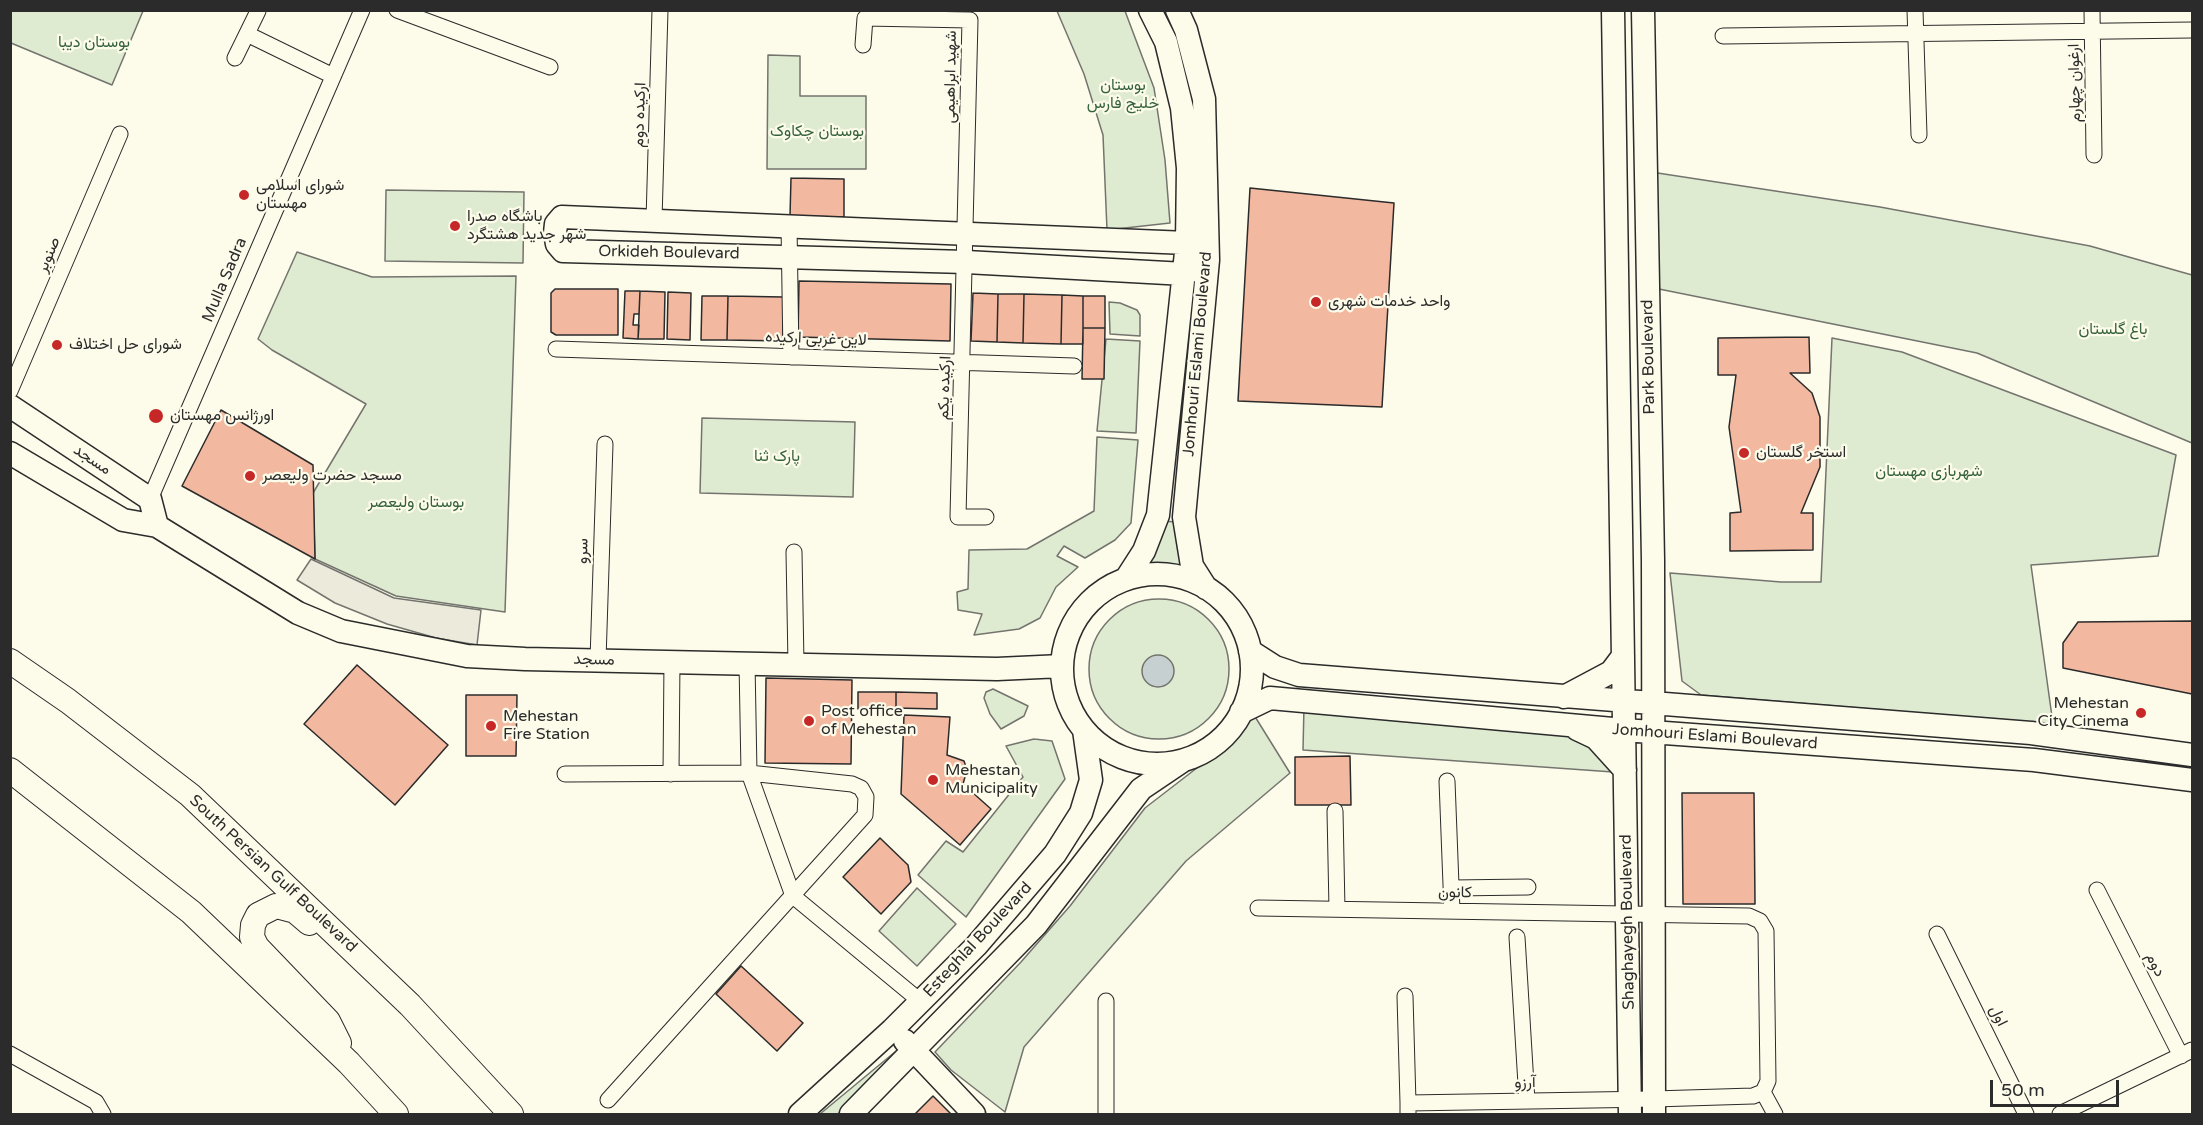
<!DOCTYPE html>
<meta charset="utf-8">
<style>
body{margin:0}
#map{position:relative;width:2203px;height:1125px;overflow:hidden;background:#fdfbea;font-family:"Varela Round",sans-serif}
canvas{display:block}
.frame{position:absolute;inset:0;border:12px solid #2b2b2b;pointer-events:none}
.scale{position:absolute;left:1990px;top:1080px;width:129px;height:27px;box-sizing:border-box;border:3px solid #2b2b2b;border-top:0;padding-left:8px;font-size:18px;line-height:21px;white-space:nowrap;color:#2b2b2b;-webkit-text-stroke:4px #fdfbea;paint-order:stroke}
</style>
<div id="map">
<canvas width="2203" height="1125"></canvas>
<div class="frame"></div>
<div class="scale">50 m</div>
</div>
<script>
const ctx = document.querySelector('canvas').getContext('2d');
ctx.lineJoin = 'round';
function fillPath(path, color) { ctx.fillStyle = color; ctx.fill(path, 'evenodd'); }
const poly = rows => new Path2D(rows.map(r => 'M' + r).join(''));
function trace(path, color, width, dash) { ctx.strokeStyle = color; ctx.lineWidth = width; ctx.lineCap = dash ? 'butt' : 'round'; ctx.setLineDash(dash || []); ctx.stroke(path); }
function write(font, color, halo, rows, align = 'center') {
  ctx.font = font + ' "Varela Round",Vazirmatn,sans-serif'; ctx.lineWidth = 4.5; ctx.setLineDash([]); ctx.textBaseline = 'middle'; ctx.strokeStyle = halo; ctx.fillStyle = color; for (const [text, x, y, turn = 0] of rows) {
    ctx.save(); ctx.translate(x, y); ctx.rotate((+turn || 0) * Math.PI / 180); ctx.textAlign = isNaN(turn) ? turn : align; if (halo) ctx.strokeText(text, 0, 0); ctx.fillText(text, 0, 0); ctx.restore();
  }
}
const green = poly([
 [10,11,11,10,143,11,112,85,11,43,10,11],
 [1057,11,1125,11,1154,88,1165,160,1170,223,1107,230,1103,135,1084,74,1057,11],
 [768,55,800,56,800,96,866,96,866,169,767,169,768,55],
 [1651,172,1880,207,2090,246,2192,275,2192,443,1977,353,1654,288,1651,172],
 [386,190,524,192,523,263,385,261,386,190],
 [297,252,372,277,516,276,505,612,396,596,315,559,313,493,366,404,272,350,258,339,297,252],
 [1109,302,1120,303,1137,310,1140,315,1140,336,1110,334,1109,302],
 [1832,338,1902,352,2176,455,2158,556,2031,565,2053,724,1701,695,1682,681,1670,573,1781,582,1821,582,1832,338],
 [1106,339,1140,341,1136,433,1097,431,1106,339],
 [702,418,855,422,853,497,700,493,702,418],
 [1097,437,1138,440,1131,523,1115,540,1085,558,1064,546,1057,556,1078,567,1056,587,1040,618,1019,629,974,635,982,614,958,610,957,592,968,589,969,550,1027,549,1094,511,1097,437],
 [1164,521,1175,522,1182,567,1148,566,1164,521],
 '1089 669a70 70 0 1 1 140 0a70 70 0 1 1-140 0Z',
 [993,689,1028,706,1024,716,1001,729,990,714,984,698,986,692,993,689],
 [1304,706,1571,734,1590,743,1613,772,1303,750,1304,706],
 [1254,715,1290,773,1186,861,1024,1047,1005,1112,951,1070,935,1052,1021,962,1070,906,1145,808,1215,754,1254,715],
 [1034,739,1052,741,1065,779,966,917,918,875,946,841,963,852,1023,777,1006,746,1034,739],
 [917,888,956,924,917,966,879,931,917,888],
 [901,1047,838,1114,820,1114,901,1047]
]);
fillPath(green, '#deebd1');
trace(green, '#74746e', 1.5);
const parking = poly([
 [311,559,394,598,481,610,477,645,436,638,387,624,335,603,297,580,311,559]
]);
fillPath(parking, '#eceadb');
trace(parking, '#74746e', 1.5);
const water = poly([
 '1142 671a16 16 0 1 1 32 0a16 16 0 1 1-32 0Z'
]);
fillPath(water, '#c7d0d0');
trace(water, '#74746e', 1.5);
const building = poly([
 [791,178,844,179,844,217,790,216,791,178],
 [1250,188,1394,203,1382,407,1238,401,1250,188],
 [799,281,951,284,950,341,798,337,799,281],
 [555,289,618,289,618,335,556,335,551,332,551,293,555,289],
 [625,291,640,291,638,339,623,338,625,291],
 [640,291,665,292,664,339,638,339,639,325,633,325,634,314,639,314,640,291],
 [668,292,691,293,690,340,667,339,668,292],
 [973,293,998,294,997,342,971,341,973,293],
 [998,294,1024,294,1023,343,997,342,998,294],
 [1024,294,1062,295,1061,344,1023,343,1024,294],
 [1062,295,1083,296,1083,344,1061,344,1062,295],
 [702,296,728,296,727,340,701,340,702,296],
 [728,296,783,297,783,341,727,340,728,296],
 [1083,296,1105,296,1105,328,1083,328,1083,296],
 [1083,328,1105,328,1104,379,1082,379,1083,328],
 [1809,337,1810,373,1790,373,1812,393,1820,417,1820,467,1801,513,1813,513,1813,550,1730,551,1730,513,1741,512,1729,427,1736,375,1718,375,1718,338,1809,337],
 [221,410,313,465,315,559,182,486,221,410],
 [2192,621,2192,694,2063,668,2063,643,2078,622,2192,621],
 [357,665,448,745,395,805,304,724,357,665],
 [766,678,852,680,851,764,765,763,766,678],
 [858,692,896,692,896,708,858,709,858,692],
 [896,692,937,693,937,709,896,708,896,692],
 [466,695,517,695,516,756,466,756,466,695],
 [904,715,950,717,947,755,964,761,967,770,963,784,991,809,960,845,901,794,904,715],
 [1350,756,1351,805,1295,805,1295,757,1350,756],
 [1682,793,1754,793,1755,904,1683,904,1682,793],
 [880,838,908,865,911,882,881,914,843,877,880,838],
 [741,966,803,1023,777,1051,716,994,741,966],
 [933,1096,951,1114,915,1114,933,1096]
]);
fillPath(building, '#f2b8a0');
trace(building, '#2b2b2b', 1.5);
const street = poly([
 [397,10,550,67],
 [1915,10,1919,135],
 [2092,10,2094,155],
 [247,34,333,76],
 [1723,36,2192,30],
 [863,45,865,18,970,20,958,517,986,517],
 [235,58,258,11],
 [654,220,660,10],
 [789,224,791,357],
 [556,349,1074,366],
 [10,391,120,134],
 [150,499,362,10],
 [794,552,796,664],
 [598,660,605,444],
 [747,662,749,773,793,896,920,1001],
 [565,774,749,773,852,784,861,788,866,797,865,815,608,1100],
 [671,774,672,660],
 [1447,781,1452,911],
 [1335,811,1337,909],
 [1452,888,1528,887],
 [2097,890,2181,1056],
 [1258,908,1749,916,1760,921,1766,931,1768,1081,1763,1092,1753,1096,1654,1099,1408,1103,1408,1114],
 [1937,934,2026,1114],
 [1517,937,1527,1101],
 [1405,996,1408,1103],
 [10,1054,96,1102,103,1114],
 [1763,1092,1775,1114],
 [1106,1114,1106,1001],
 [2060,1114,2192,1050]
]);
const secondary = poly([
 [1177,10,1186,30,1204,99,1208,260,1184,517,1192,566,1206,588],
 [1613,10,1630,1114],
 [1643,10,1653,560,1654,1114],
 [562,217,1187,243,1208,260,1185,274,966,262,563,251,557,244,555,233,556,224,562,217],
 [10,406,150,499,157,526],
 [10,453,123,520,157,526,298,613,341,631,467,656,525,659,997,669,1062,666],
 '1062 669a95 95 0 1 1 190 0a95 95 0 1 1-190 0Z',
 [1126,579,1144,551,1158,515,1187,243,1188,168,1182,108,1166,42,1150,10],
 [1250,651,1275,667,1299,675,2031,733,2192,755],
 [1564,697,1611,672,1623,656],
 [1241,712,1270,698,1624,730,2034,760,2192,780],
 [1577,729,1596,738,1625,770],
 [905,1041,974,1114],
 [800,1114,892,1030,976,946,1055,854,1081,813,1091,780,1084,730],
 [851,1114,1036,925,1141,789,1181,762]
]);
const primary = poly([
 [10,661,68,701,190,795,410,1005,511,1114],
 [10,770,191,912,349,1063,396,1114],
 [309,923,295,911,276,906,258,915,253,925,252,937,257,947,328,1021,339,1043]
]);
trace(street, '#2b2b2b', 17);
trace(secondary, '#2b2b2b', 25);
trace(primary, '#2b2b2b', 26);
trace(street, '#fdfbea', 15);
trace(secondary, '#fdfbea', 22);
trace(primary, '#fdfbea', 24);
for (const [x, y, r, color] of [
 [244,195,6,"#c62828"],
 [455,226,6,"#c62828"],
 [1316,302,6,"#c62828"],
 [57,345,6,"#c62828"],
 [156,416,8,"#c62828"],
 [1744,453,6,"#c62828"],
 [250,476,6,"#c62828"],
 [2141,713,6,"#c62828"],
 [809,721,6,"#c62828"],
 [491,726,6,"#c62828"],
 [933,780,6,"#c62828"]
]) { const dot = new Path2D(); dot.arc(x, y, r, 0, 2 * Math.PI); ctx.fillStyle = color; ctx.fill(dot); trace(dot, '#fdfbea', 2); }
write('16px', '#34623c', '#fdfbea', [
 ["بوستان دیبا",94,43],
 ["بوستان",1123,86],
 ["خلیج فارس",1123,104],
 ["بوستان چکاوک",817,132],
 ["باغ گلستان",2113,330],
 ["پارک ثنا",777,457],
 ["شهربازی مهستان",1929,472],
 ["بوستان ولیعصر",416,503]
]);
write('16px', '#2b2b2b', '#fdfbea', [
 ["شهید ابراهیمی",951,77,-89],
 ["ارغوان چهارم",2075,83,-91],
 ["ارکیده دوم",640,115,-88],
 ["Orkideh Boulevard",669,253,1],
 ["صنوبر",49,255,-67],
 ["Mulla Sadra",225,280,-67],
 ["لاین غربی ارکیده",816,339,2],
 ["Jomhouri Eslami Boulevard",1198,354,-85],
 ["Park Boulevard",1649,357,-91],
 ["ارکیده یکم",945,388,-88],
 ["مسجد",92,460,34],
 ["سرو",583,551,-88],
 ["مسجد",594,660,1],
 ["Jomhouri Eslami Boulevard",1715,737,4],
 ["South Persian Gulf Boulevard",273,874,43],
 ["کانون",1455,893,1],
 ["Shaghayegh Boulevard",1628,922,-91],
 ["Esteghlal Boulevard",978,940,-47],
 ["دوم",2155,965,63],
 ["اول",1998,1016,64],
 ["آرزو",1525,1083,-1]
]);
write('16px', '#2b2b2b', '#fdfbea', [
 ["شورای اسلامی",256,186],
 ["مهستان",256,204],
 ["باشگاه صدرا",467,217],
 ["شهر جدید هشتگرد",467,235],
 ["واحد خدمات شهری",1328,302],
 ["شورای حل اختلاف",69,345],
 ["اورژانس مهستان",170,416],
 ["استخر گلستان",1756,453],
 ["مسجد حضرت ولیعصر",262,476],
 ["Mehestan",2129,704,"right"],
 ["City Cinema",2129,722,"right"],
 ["Post office",821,712],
 ["of Mehestan",821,730],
 ["Mehestan",503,717],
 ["Fire Station",503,735],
 ["Mehestan",945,771],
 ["Municipality",945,789]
], 'left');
</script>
